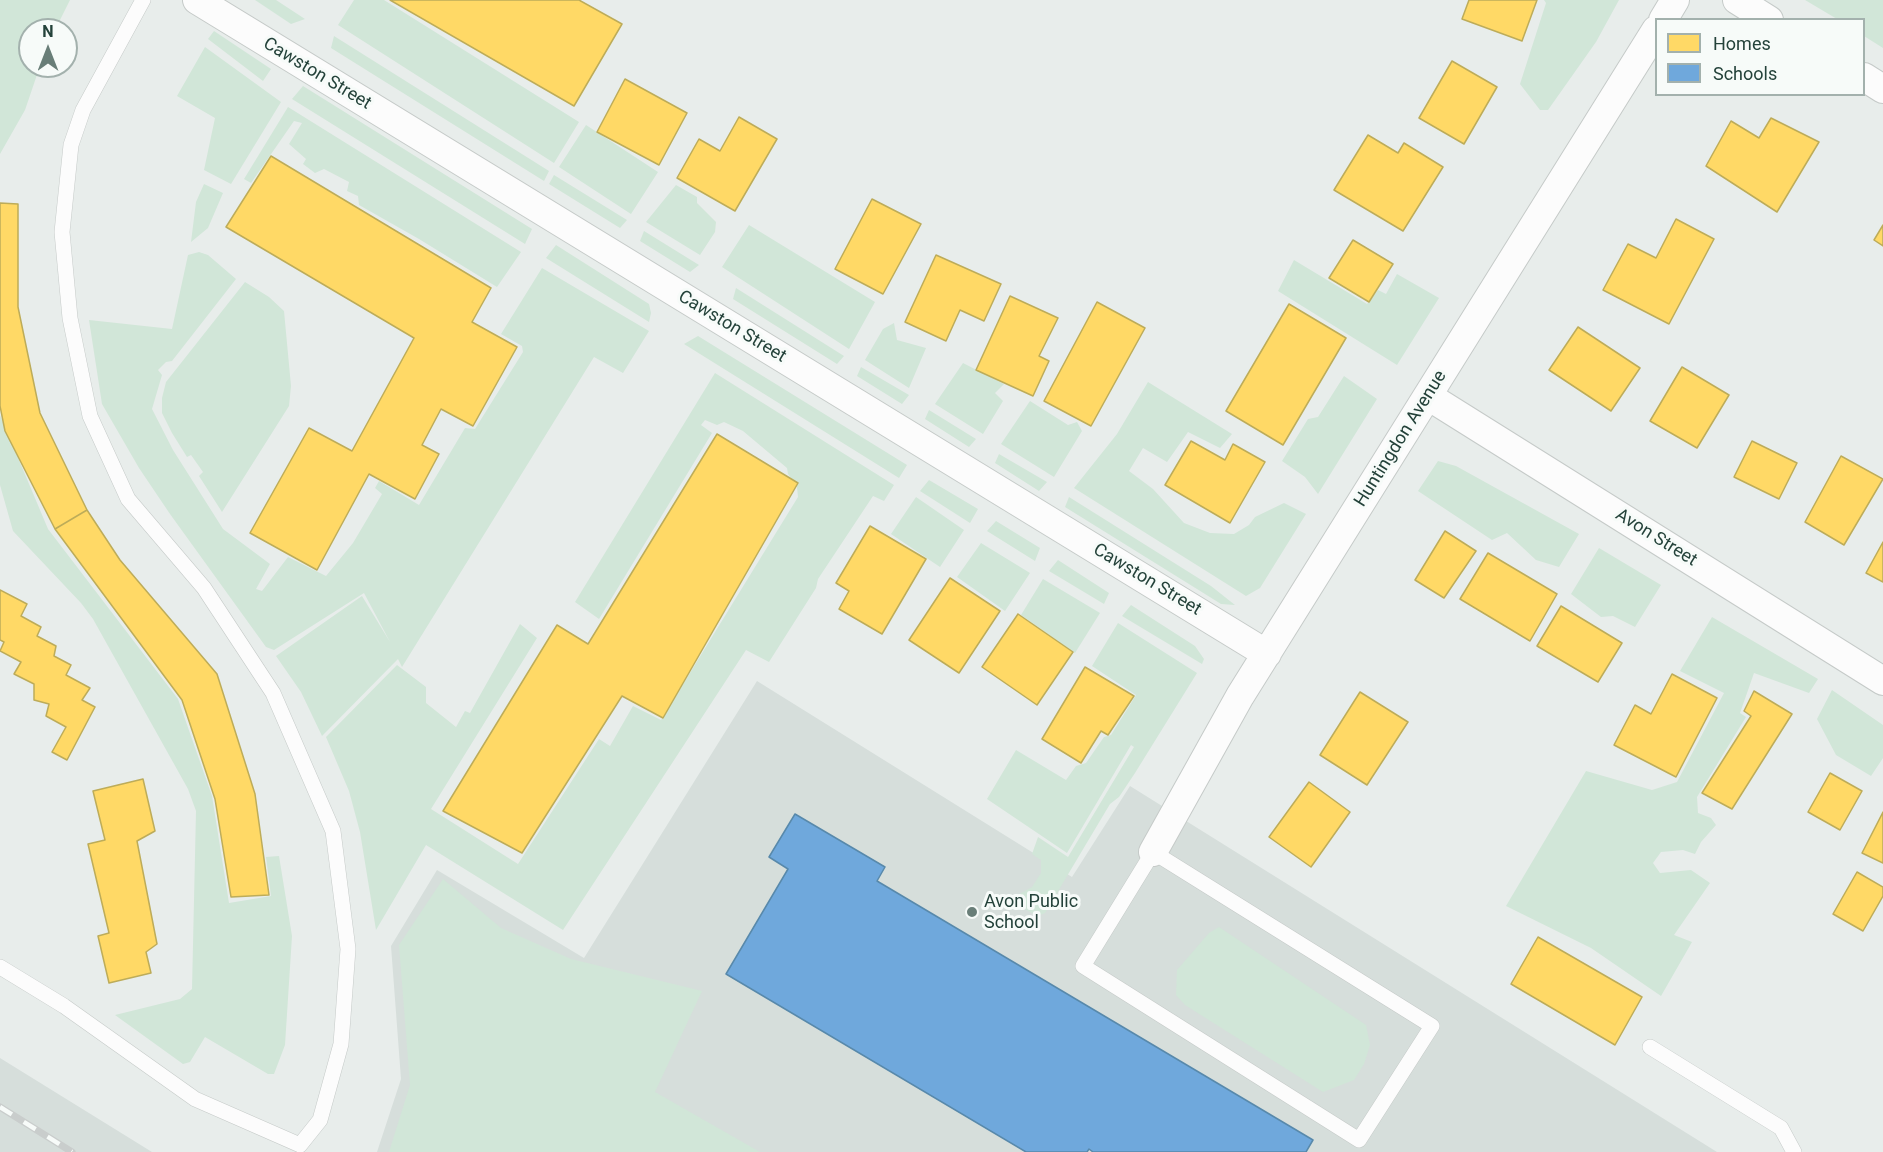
<!DOCTYPE html>
<style>
body{margin:0}
#map{position:relative;width:1883px;height:1152px;overflow:hidden;background:#e8edeb;font-family:Roboto,sans-serif}
canvas{display:block}
.legend{position:absolute;left:1655px;top:18px;width:210px;height:78px;box-sizing:border-box;background:#f7fbf9;border:2px solid #a3b1ad;margin:0;padding:8px 10px;list-style:none;font-size:18px;color:#24423a}
.legend li{display:flex;align-items:center;gap:12px;height:30px}
.legend b{width:30px;border:2px solid #a3b1ad}
.north{position:absolute;left:18px;top:18px;width:60px;height:60px;box-sizing:border-box;background:#f7fbf9;border:2px solid #a3b1ad;border-radius:50%;rotate:0deg;font-size:16px;font-weight:700;line-height:24px;text-align:center;color:#24423a}
.north::after{content:'';display:block;margin:auto;width:21px;height:27px;background:#697e78;clip-path:polygon(50% 0,100% 100%,50% 72%,0 100%)}
</style>
<div id="map">
<canvas width="1883" height="1152"></canvas>
<ul class="legend">
<li><b style="height:16px;background:#ffd966"></b>Homes</li>
<li><b style="height:16px;background:#6fa8dc"></b>Schools</li>
</ul>
<div class="north">N</div>
</div>
<script>
const ctx = document.querySelector('canvas').getContext('2d');
ctx.lineJoin = 'round';
function fillPath(path, color) { ctx.fillStyle = color; ctx.fill(path, 'evenodd'); }
const poly = rows => new Path2D(rows.map(r => 'M' + r).join(''));
function trace(path, color, width, dash) { ctx.strokeStyle = color; ctx.lineWidth = width; ctx.lineCap = dash ? 'butt' : 'round'; ctx.setLineDash(dash || []); ctx.stroke(path); }
function write(font, color, halo, rows, align = 'center') {
  ctx.font = font + ' Roboto,sans-serif'; ctx.lineWidth = 6; ctx.setLineDash([]); ctx.textBaseline = 'middle'; ctx.strokeStyle = halo; ctx.fillStyle = color; for (const [text, x, y, turn = 0] of rows) {
    ctx.save(); ctx.translate(x, y); ctx.rotate((+turn || 0) * Math.PI / 180); ctx.textAlign = isNaN(turn) ? turn : align; if (halo) ctx.strokeText(text, 0, 0); ctx.fillText(text, 0, 0); ctx.restore();
  }
}
fillPath(poly([
 [757,681,1072,877,1130,786,1717,1152,377,1152,401,1079,391,946,437,870,584,958],
 [0,1058,152,1152,0,1152]
]), '#d6dedb');
fillPath(poly([
 [0,0,70,0,55,30,30,30,30,66,40,66,25,110,0,154],
 [255,0,276,0,305,19,291,24],
 [354,0,384,0,579,122,554,163,338,25],
 [1544,0,1619,0,1596,42,1548,110,1540,110,1520,84,1546,3],
 [1805,0,1883,0,1883,48,1864,36,1864,20,1837,19],
 [214,31,271,69,263,81,208,39],
 [334,36,549,171,544,181,331,48],
 [205,47,281,102,231,184,204,170,215,118,177,96],
 [303,86,532,229,525,244,292,99],
 [288,107,521,252,497,287,419,239,359,205,358,196,347,191,349,182,324,169,315,173,303,164,306,159,289,144,302,123,294,121,251,183,244,179],
 [586,125,658,172,631,214,559,167],
 [554,175,627,220,620,228,549,184],
 [204,184,223,193,208,228,191,242,196,202],
 [676,185,697,197,697,203,716,222,715,232,700,255,646,222],
 [749,225,875,302,849,349,722,267],
 [644,231,699,265,690,272,640,241],
 [556,245,649,304,651,313,649,322,546,258],
 [199,252,208,255,236,279,172,361,166,362,158,370,162,375,152,409,173,450,223,529,270,564,256,589,262,591,288,557,326,576,353,543,382,494,375,488,379,481,419,505,465,428,475,429,523,352,522,346,501,334,542,268,649,331,623,373,594,357,402,667,398,659,322,736,301,692,276,656,362,596,390,642,364,593,274,650,266,647,170,514,139,468,102,404,89,320,172,329,188,255],
 [1294,260,1367,304,1378,290,1386,294,1397,274,1439,298,1397,365,1278,291],
 [245,282,269,297,284,311,291,386,289,406,222,512,199,476,203,472,191,455,187,457,172,433,162,413,162,398,166,382],
 [736,288,844,356,837,364,733,299],
 [894,323,897,340,926,348,909,388,865,360,883,329],
 [698,336,907,465,899,478,684,344],
 [963,363,1004,384,995,393,1003,401,983,434,935,404],
 [861,367,909,395,902,404,857,376],
 [715,373,894,485,884,501,873,496,818,579,816,588,769,662,746,650,563,930,426,845,376,930,360,832,349,791,326,737,397,665,426,687,426,703,456,727,465,711,470,713,520,624,537,638,431,809,518,864,599,739,610,746,633,706,661,720,798,497,797,487,788,474,787,468,743,431,724,422,717,425,705,420,701,425,712,433,599,619,575,602],
 [1344,376,1377,399,1318,494,1305,477,1282,461,1308,419,1318,417],
 [1148,382,1232,434,1220,448,1188,432,1167,462,1143,448,1129,471,1153,489,1184,523,1210,533,1234,534,1249,525,1255,517,1284,503,1306,514,1260,588,1246,596,1074,488,1117,434],
 [1030,401,1068,425,1077,422,1082,431,1054,477,1001,444],
 [929,410,976,439,969,447,925,419],
 [0,415,48,529,178,699,212,796,229,903,271,896,266,857,279,856,292,936,285,1045,274,1074,268,1074,205,1037,190,1062,183,1064,115,1015,180,999,192,989,196,811,188,789,93,619,81,603,13,531,0,485],
 [999,454,1047,482,1039,491,995,463],
 [1438,461,1456,466,1579,534,1559,567,1536,560,1507,533,1492,540,1418,491],
 [929,480,978,509,970,523,920,491],
 [916,497,964,530,940,567,891,534],
 [1069,497,1211,586,1235,605,1221,604,1205,594,1065,507],
 [996,521,1040,548,1035,561,987,531],
 [981,543,1030,573,1005,611,957,577],
 [1599,548,1661,585,1635,627,1613,616,1601,617,1571,594],
 [1058,560,1109,593,1104,604,1049,571],
 [1043,579,1100,613,1075,653,1021,615],
 [1131,605,1195,646,1204,659,1202,664,1122,616],
 [1712,617,1818,679,1809,693,1754,673,1740,713,1746,717,1697,797,1698,813,1711,818,1716,825,1701,842,1695,854,1683,850,1661,852,1653,863,1660,873,1691,870,1710,883,1674,935,1692,942,1661,996,1591,948,1506,906,1586,771,1652,790,1677,782,1724,693,1680,671],
 [1118,623,1197,673,1135,773,1119,797,1110,804,1045,913,1037,916,1009,900,1032,887,1041,873,1041,860,1032,854,1038,837,1068,857,1134,747,1131,745,1067,853,987,799,1016,750,1066,780,1076,766,1086,763,1104,737,1111,735,1136,695,1092,666],
 [1832,690,1883,725,1883,758,1871,776,1836,755,1817,719],
 [443,879,501,928,571,959,702,991,655,1092,760,1152,389,1152,410,1085,399,945],
 [1219,927,1366,1025,1370,1045,1364,1064,1354,1080,1323,1092,1185,1005,1176,995,1177,970,1209,933]
]), '#d1e6d8');
const homes = poly([
 [390,0,579,0,622,24,574,106,390,0],
 [1469,0,1537,0,1522,41,1462,19,1469,0],
 [1452,61,1497,87,1464,144,1419,118,1452,61],
 [625,79,687,113,659,165,597,132,625,79],
 [739,117,777,139,735,211,677,178,699,139,720,151,739,117],
 [1771,118,1819,142,1777,212,1706,166,1731,121,1759,138,1771,118],
 [1368,135,1398,153,1404,143,1443,167,1403,231,1334,190,1368,135],
 [271,156,491,288,472,322,517,347,473,426,441,409,422,445,439,454,415,499,369,474,317,570,250,533,309,428,352,451,414,338,226,227,271,156],
 [872,199,921,224,883,294,835,269,872,199],
 [0,203,18,204,18,307,40,413,87,510,55,529,5,431,0,406,0,203],
 [1676,219,1714,239,1669,324,1603,290,1628,244,1656,258,1676,219],
 [1883,225,1883,246,1874,240,1883,225],
 [1353,240,1393,264,1369,302,1329,278,1353,240],
 [936,255,1001,284,984,321,960,310,946,341,905,322,936,255],
 [1010,296,1058,318,1039,356,1049,361,1033,396,976,370,1010,296],
 [1097,302,1145,328,1091,426,1044,401,1097,302],
 [1289,304,1346,338,1283,445,1226,411,1289,304],
 [1578,327,1640,368,1611,411,1549,370,1578,327],
 [1682,367,1729,395,1697,448,1650,421,1682,367],
 [717,434,798,483,663,718,622,696,522,853,443,811,557,625,588,644,717,434],
 [1191,441,1225,460,1233,444,1265,462,1230,523,1165,485,1191,441],
 [1752,441,1797,463,1779,499,1734,477,1752,441],
 [1841,456,1883,479,1844,545,1805,522,1841,456],
 [87,510,120,560,217,674,255,794,269,895,231,897,215,799,182,700,55,529,87,510],
 [870,526,926,559,882,634,839,609,849,591,836,583,870,526],
 [1445,531,1476,551,1444,598,1415,580,1445,531],
 [1883,542,1883,582,1866,573,1883,542],
 [1488,553,1557,594,1530,641,1460,599,1488,553],
 [950,578,1000,611,959,673,909,640,950,578],
 [0,590,27,604,21,616,41,627,37,636,56,646,54,656,71,665,66,675,90,688,82,700,95,707,67,760,52,752,66,727,46,716,49,704,34,700,34,684,14,674,21,662,0,651,4,642,0,640,0,590],
 [1561,606,1622,643,1598,682,1537,646,1561,606],
 [1018,614,1073,652,1037,705,982,667,1018,614],
 [1085,667,1134,696,1108,735,1101,731,1081,763,1042,739,1085,667],
 [1672,674,1717,698,1676,777,1614,745,1635,705,1651,714,1672,674],
 [1754,691,1792,714,1732,809,1702,793,1751,716,1744,711,1754,691],
 [1360,692,1408,722,1367,785,1320,755,1360,692],
 [1830,773,1862,791,1840,830,1808,812,1830,773],
 [143,779,155,831,137,841,157,944,146,952,151,973,109,983,98,936,109,933,88,844,105,840,93,791,143,779],
 [1309,782,1350,812,1311,867,1269,837,1309,782],
 [1883,812,1883,863,1862,853,1883,812],
 [1857,872,1883,887,1883,896,1863,931,1833,914,1857,872],
 [1538,937,1642,997,1615,1045,1511,984,1538,937]
]);
fillPath(homes, '#ffd966');
trace(homes, '#bdac59', 1.5);
const schools = poly([
 [795,814,885,867,877,881,1313,1140,1306,1152,1093,1152,1089,1149,1087,1152,1026,1152,726,974,788,869,769,857,795,814]
]);
fillPath(schools, '#6fa8dc');
trace(schools, '#5889ab', 1.5);
const lane = poly([
 [1153,852,1432,1026,1359,1140,1083,966,1153,852],
 [0,967,64,1006,195,1099,300,1145,320,1120,341,1044,348,949,333,831,273,693,204,588,128,499,90,416,70,318,62,232,71,145,83,110,143,0],
 [1650,1047,1781,1128,1794,1152]
]);
const street = poly([
 [197,0,1267,654],
 [1737,0,1769,20],
 [1663,20,1675,0],
 [1864,77,1883,89],
 [1428,396,1883,681],
 [1153,852,1240,696,1656,30]
]);
trace(lane, '#c5cac8', 16);
trace(street, '#c5cac8', 30);
trace(lane, '#fcfcfc', 15);
trace(street, '#fcfcfc', 28);
const rail = poly([
 [0,1107,72,1152]
]);
trace(rail, '#c9cdcc', 7);
trace(rail, '#f7fbf9', 4.5, [14]);
for (const [x, y, r, color] of [
 [972,912,6,"#697e78"]
]) { const dot = new Path2D(); dot.arc(x, y, r, 0, 2 * Math.PI); ctx.fillStyle = color; ctx.fill(dot); trace(dot, '#f7fbf9', 2); }
write('18px', '#24423a', '#f7fbf9', [
 ["Cawston Street",317,74,31],
 ["Cawston Street",732,327,31],
 ["Huntingdon Avenue",1401,439,-58],
 ["Avon Street",1656,538,32],
 ["Cawston Street",1147,580,31]
]);
write('18px', '#24423a', '#f7fbf9', [
 ["Avon Public",984,902],
 ["School",984,923]
], 'left');
</script>
